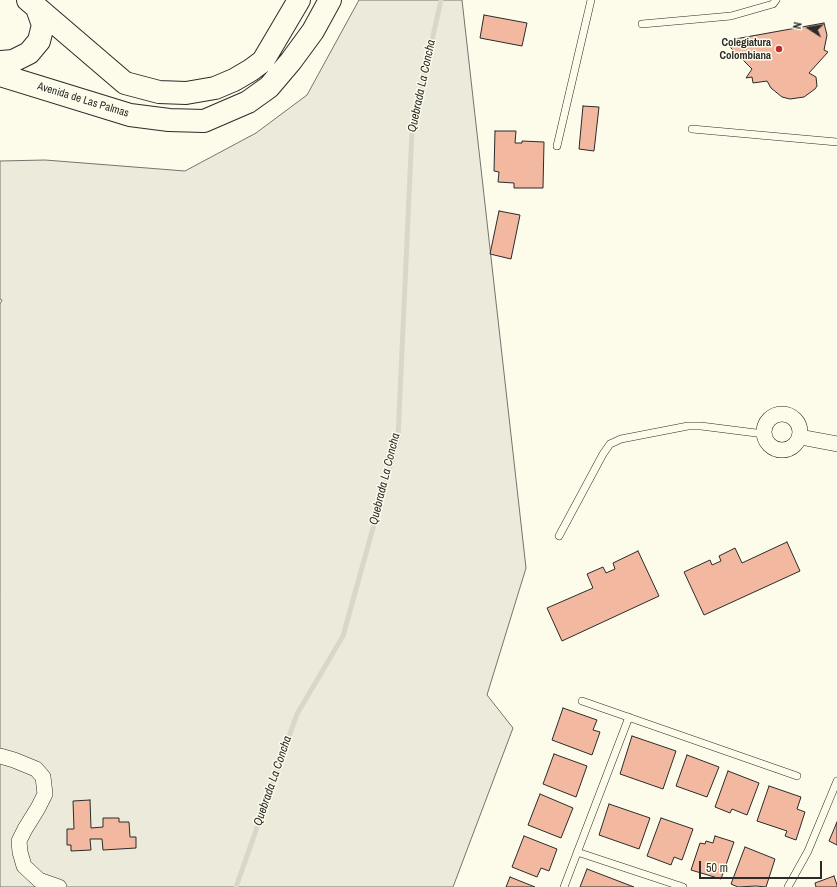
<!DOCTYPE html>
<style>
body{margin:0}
#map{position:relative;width:837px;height:887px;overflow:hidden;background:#fdfbea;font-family:"Archivo Narrow",sans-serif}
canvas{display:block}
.north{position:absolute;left:789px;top:8px;width:40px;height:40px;-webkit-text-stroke:3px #fdfbea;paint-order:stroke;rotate:282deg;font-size:11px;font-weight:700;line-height:16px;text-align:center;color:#2b2b2b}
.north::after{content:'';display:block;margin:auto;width:14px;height:18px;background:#2b2b2b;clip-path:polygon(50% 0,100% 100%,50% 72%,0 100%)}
.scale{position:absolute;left:699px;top:861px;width:123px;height:18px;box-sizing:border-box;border:2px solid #2b2b2b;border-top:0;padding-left:5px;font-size:12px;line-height:14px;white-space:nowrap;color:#2b2b2b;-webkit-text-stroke:3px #fdfbea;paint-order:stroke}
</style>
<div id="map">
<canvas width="837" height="887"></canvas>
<div class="north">N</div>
<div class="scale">50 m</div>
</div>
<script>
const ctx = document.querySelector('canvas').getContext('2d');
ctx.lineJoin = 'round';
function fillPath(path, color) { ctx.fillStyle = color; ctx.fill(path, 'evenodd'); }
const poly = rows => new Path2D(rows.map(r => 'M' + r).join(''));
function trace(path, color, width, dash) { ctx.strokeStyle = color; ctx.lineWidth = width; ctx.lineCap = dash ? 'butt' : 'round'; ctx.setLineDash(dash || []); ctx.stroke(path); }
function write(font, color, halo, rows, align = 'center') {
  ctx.font = font + ' "Archivo Narrow",sans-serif'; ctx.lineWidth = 3; ctx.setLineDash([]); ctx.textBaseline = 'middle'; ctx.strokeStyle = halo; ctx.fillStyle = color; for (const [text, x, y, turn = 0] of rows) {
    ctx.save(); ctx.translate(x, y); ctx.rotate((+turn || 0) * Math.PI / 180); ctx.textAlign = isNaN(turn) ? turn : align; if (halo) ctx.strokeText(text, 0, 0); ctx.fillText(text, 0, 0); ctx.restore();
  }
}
const green = poly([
 [359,0,462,0,526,568,487,695,513,728,453,887,0,887,0,304,2,300,0,299,0,161,45,160,185,171,256,133,307,95,359,0]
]);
fillPath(green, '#ecebdb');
trace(green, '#74746e', 1);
trace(poly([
 [236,887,297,714,343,636,398,438,412,130,441,0]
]), '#d8d7c9', 5);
const building = poly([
 [484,15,527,23,522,46,480,38,484,15],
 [824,23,827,35,824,50,828,52,809,73,816,77,817,86,815,89,804,97,790,99,782,97,771,88,767,81,753,83,752,77,746,78,752,69,724,41,824,23],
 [583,106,599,107,594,151,579,149,583,106],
 [495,131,516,131,515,143,522,143,522,141,544,142,543,188,514,188,514,183,498,182,499,172,494,171,495,131],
 [499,211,520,215,511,259,490,254,499,211],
 [787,542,800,571,704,615,684,572,710,560,712,565,721,561,719,556,735,548,742,563,787,542],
 [638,551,659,596,562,641,547,608,593,588,587,574,603,567,606,573,615,569,613,563,638,551],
 [563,708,597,720,593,730,600,732,592,755,552,740,563,708],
 [632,736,676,751,663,789,620,774,632,736],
 [554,754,587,766,576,797,543,784,554,754],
 [687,755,719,767,707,797,676,786,687,755],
 [728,771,759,783,747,815,732,809,730,813,715,807,728,771],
 [769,786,801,797,797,809,805,812,796,840,785,836,787,831,757,821,769,786],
 [540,794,573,808,561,838,528,825,540,794],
 [90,800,91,828,103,827,103,818,119,818,119,822,129,822,130,837,136,837,136,848,103,850,102,839,90,839,91,850,71,851,71,845,67,845,67,829,74,829,73,801,90,800],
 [609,804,650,818,639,849,599,835,609,804],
 [661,818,693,829,682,860,674,857,671,865,647,856,661,818],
 [837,822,837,845,829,841,837,822],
 [524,836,557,849,549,871,541,868,537,877,512,867,524,836],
 [715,836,734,842,721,879,691,870,700,843,705,844,706,841,713,843,715,836],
 [745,847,775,859,766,887,756,886,738,887,731,884,745,847],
 [587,869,634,887,580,887,587,869],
 [834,876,837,885,837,887,816,887,815,883,834,876],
 [510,877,535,887,506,887,510,877]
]);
fillPath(building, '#f2b8a0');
trace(building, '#2b2b2b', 1);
const service = poly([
 [642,24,731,16,773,4,776,0],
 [692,129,837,142],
 [557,146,591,0],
 [559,536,603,454,610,444,621,439,688,426,701,426,764,434],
 [582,701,797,776],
 [577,852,683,887],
 [564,887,629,717],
 [788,887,808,851,837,781]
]);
const minor = poly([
 '764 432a18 18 0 1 1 36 0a18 18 0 1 1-36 0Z',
 [800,437,837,444],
 [0,756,14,760,36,769,43,777,45,794,38,808,25,829,19,841,20,852,24,866,39,880,59,887]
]);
const primary = poly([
 [28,0,125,83,159,92,186,93,215,88,234,80,251,70,263,61,299,0],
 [0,62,13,61,29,53,39,41,43,25,37,8],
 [0,75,130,115,169,120,204,121,248,102,269,87,291,61,313,31,330,0]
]);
trace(service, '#2b2b2b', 8);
trace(minor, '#2b2b2b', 16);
trace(primary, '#2b2b2b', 24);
trace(service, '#fdfbea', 7);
trace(minor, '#fdfbea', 15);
trace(primary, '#fdfbea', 22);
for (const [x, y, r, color] of [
 [779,49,4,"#c62828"]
]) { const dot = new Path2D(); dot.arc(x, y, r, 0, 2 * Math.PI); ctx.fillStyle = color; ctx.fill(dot); trace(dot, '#fdfbea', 1.5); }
write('bold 11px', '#2b2b2b', '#fdfbea', [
 ["Colegiatura",771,43],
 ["Colombiana",771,56]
], 'right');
write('11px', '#2b2b2b', '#fdfbea', [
 ["Avenida de Las Palmas",83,100,17]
]);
write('italic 12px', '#2b2b2b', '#fdfbea', [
 ["Quebrada La Concha",422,86,-78],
 ["Quebrada La Concha",385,479,-76],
 ["Quebrada La Concha",273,781,-71]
]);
</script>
